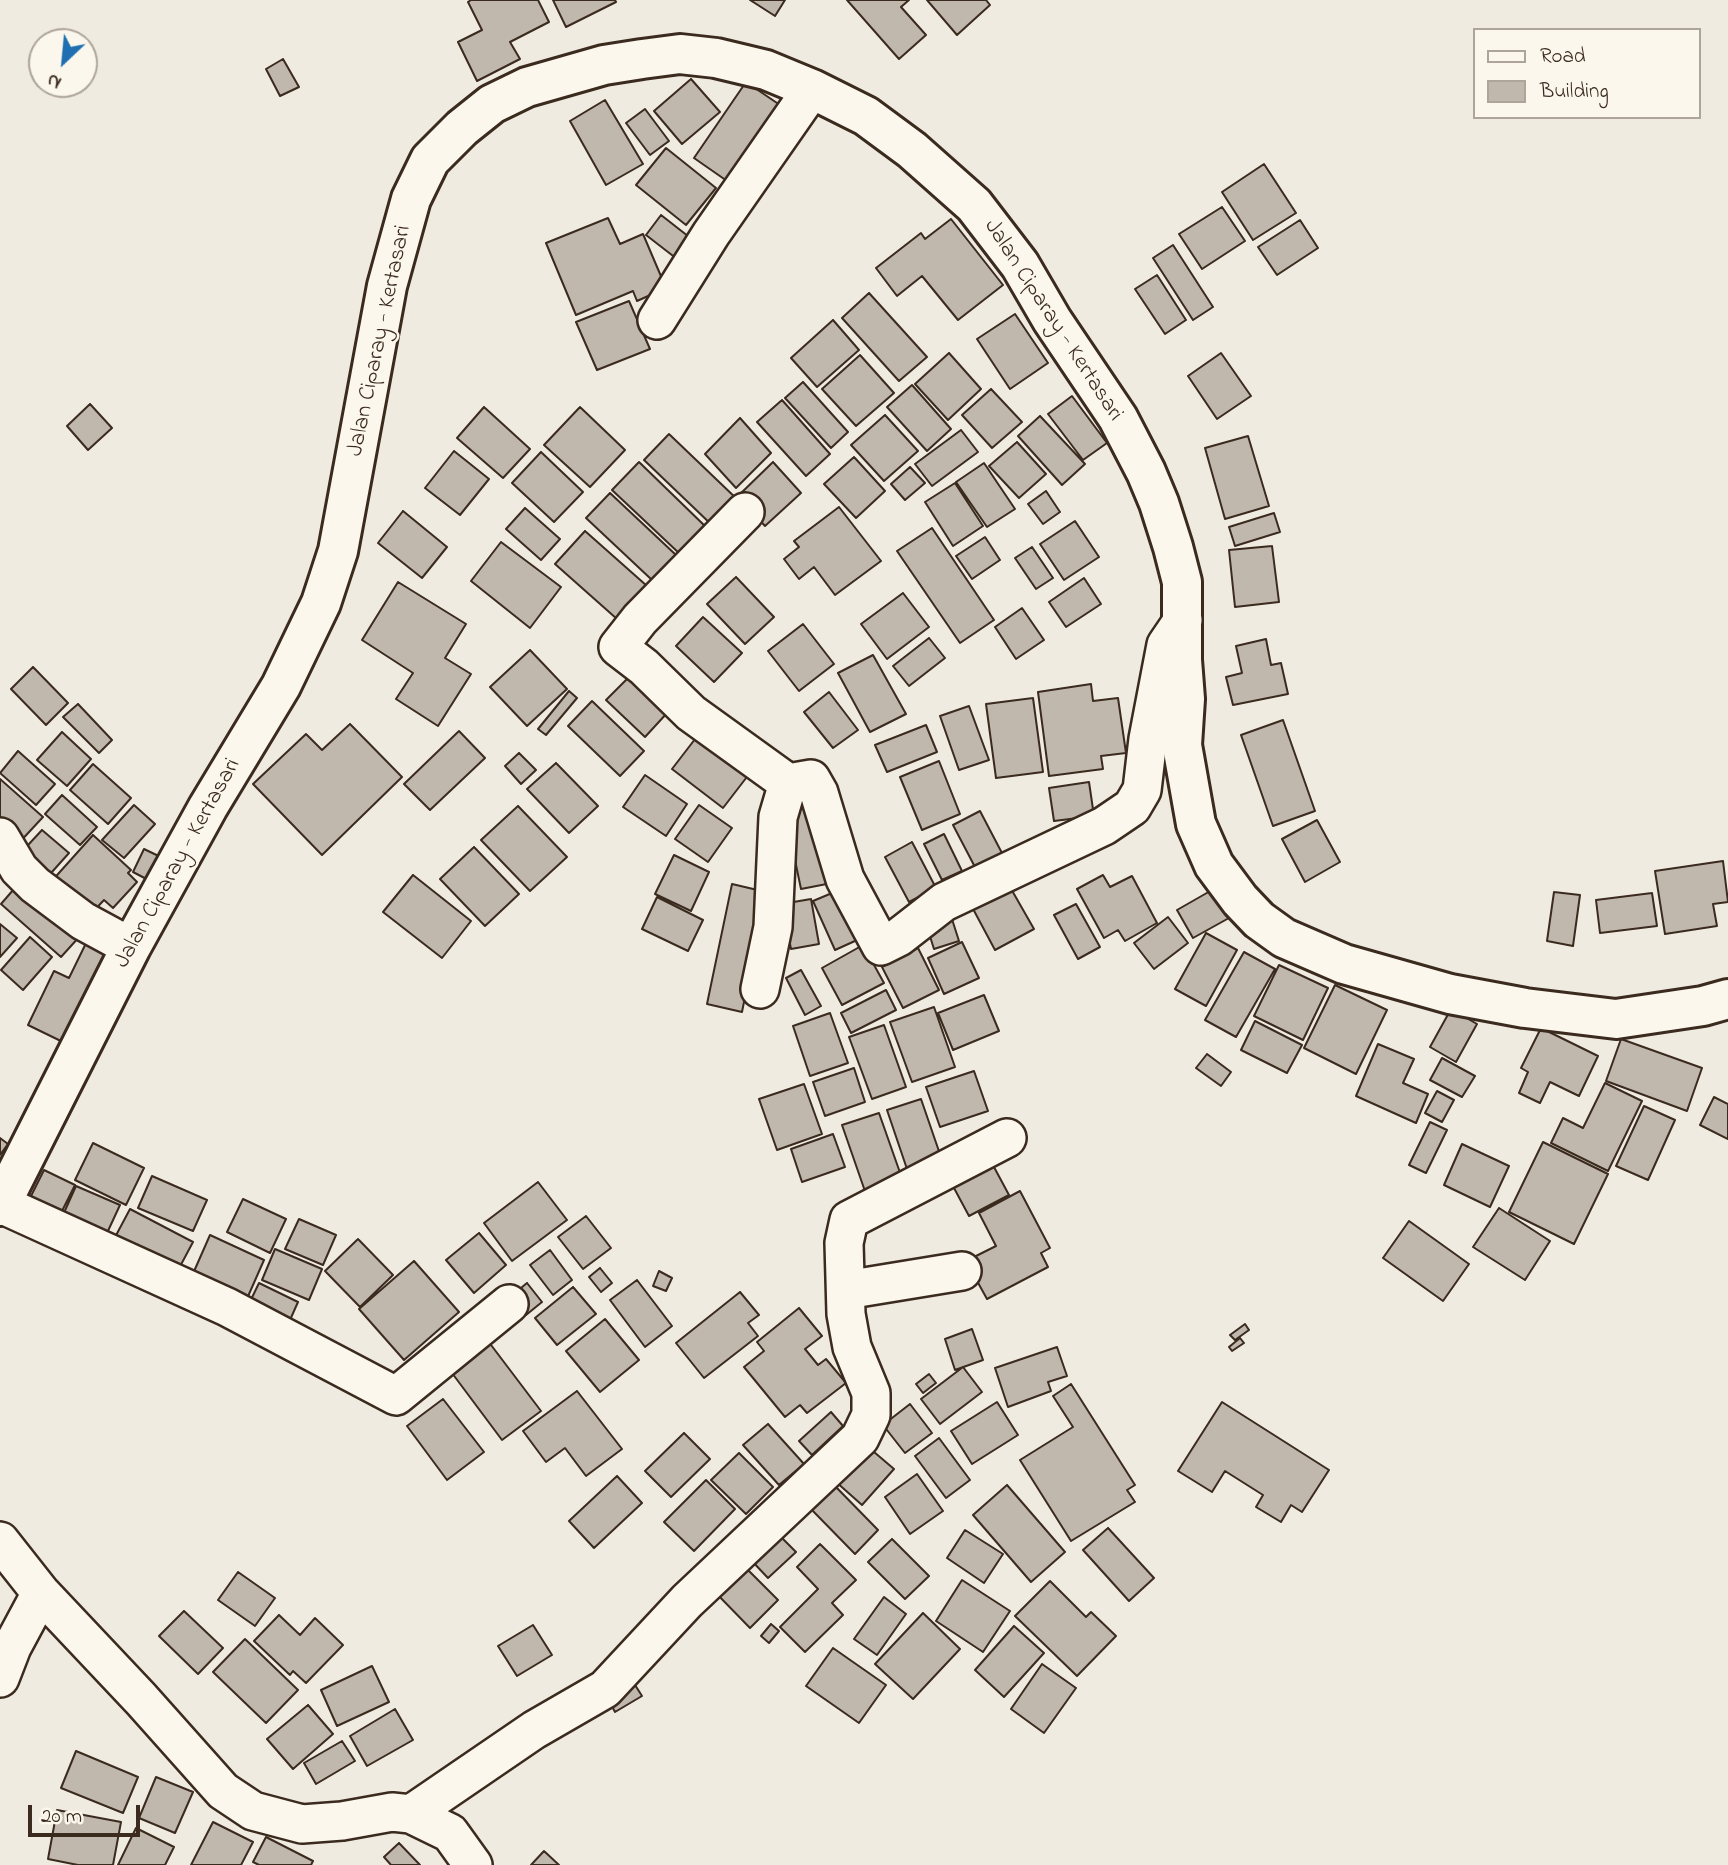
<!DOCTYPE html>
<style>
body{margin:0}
#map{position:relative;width:1728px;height:1865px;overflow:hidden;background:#f0ebe0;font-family:"Indie Flower",sans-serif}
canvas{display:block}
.legend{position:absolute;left:1473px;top:28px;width:228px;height:91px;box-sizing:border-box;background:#fbf7ec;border:2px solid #aea59a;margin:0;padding:9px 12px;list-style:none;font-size:21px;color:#3b2a1e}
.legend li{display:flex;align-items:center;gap:14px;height:35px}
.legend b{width:35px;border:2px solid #aea59a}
.north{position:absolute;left:28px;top:28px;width:70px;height:70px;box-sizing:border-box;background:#fbf7ec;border:2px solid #aea59a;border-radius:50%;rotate:206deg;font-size:19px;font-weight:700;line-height:28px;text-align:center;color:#3b2a1e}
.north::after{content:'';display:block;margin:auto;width:24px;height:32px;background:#1f6fb2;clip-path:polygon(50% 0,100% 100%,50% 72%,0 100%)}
.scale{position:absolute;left:28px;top:1805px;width:112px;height:32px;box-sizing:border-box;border:4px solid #3b2a1e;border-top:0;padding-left:9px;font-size:21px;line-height:24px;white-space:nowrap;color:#3b2a1e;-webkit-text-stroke:5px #fbf7ec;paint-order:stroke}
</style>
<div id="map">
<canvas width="1728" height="1865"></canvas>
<ul class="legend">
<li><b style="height:9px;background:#fbf7ec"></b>Road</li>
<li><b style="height:19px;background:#c0b8ad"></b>Building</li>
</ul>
<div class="north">N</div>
<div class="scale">20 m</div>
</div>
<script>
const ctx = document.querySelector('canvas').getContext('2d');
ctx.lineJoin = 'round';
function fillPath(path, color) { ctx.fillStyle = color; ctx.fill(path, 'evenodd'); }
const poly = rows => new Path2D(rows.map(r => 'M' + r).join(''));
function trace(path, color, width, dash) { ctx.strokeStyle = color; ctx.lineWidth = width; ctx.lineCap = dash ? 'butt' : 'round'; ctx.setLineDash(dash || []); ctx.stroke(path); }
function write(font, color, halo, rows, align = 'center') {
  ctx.font = font + ' "Indie Flower",sans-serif'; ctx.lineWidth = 5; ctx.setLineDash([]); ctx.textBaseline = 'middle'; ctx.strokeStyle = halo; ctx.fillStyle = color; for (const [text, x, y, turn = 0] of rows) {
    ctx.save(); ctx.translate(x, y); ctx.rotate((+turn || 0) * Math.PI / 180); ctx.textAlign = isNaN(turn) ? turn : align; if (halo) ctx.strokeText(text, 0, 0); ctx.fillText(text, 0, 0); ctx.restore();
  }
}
const building = poly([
 [471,0,538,0,549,22,510,42,520,59,477,81,458,42,482,30,468,2,471,0],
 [553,0,615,0,616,2,566,27,553,0],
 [750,0,785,0,775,16,750,0],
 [847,0,909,0,901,7,926,35,899,59,847,0],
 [927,0,986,0,990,5,957,35,927,0],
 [283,59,299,87,280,96,266,69,283,59],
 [691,79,720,112,682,144,654,111,691,79],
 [746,82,780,105,727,181,694,158,746,82],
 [605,100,643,164,606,185,570,121,605,100],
 [645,109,669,141,650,155,626,123,645,109],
 [666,148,716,188,686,225,636,185,666,148],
 [1264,164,1296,213,1253,240,1222,192,1264,164],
 [1222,207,1245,241,1202,269,1179,234,1222,207],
 [661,215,693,240,677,259,646,235,661,215],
 [608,218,620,244,643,234,666,288,637,301,633,291,576,315,546,243,608,218],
 [951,219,1003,285,958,320,922,276,897,296,876,268,921,233,925,239,951,219],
 [1300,220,1318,248,1277,275,1258,247,1300,220],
 [1173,245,1213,307,1193,320,1153,258,1173,245],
 [1157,275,1186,320,1165,334,1135,289,1157,275],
 [869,293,927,357,899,381,842,318,869,293],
 [629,301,650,349,597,370,576,322,629,301],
 [1015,314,1048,363,1010,389,977,339,1015,314],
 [833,320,859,350,817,387,791,358,833,320],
 [949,353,981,389,948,420,915,384,949,353],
 [1221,353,1251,396,1217,419,1188,376,1221,353],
 [860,355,894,393,856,426,822,389,860,355],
 [803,382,848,432,831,448,785,398,803,382],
 [912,385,951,429,927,451,887,407,912,385],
 [991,389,1022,422,992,448,962,415,991,389],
 [1072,396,1107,443,1083,460,1048,414,1072,396],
 [782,400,830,454,806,476,757,422,782,400],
 [90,404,112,428,88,450,67,426,90,404],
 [484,407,530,449,503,478,457,438,484,407],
 [580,407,625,450,590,487,544,445,580,407],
 [885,415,918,451,884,481,851,445,885,415],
 [1040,416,1085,464,1062,485,1018,436,1040,416],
 [740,418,771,453,736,488,705,454,740,418],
 [961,430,978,452,932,486,915,464,961,430],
 [669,434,740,502,715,528,644,460,669,434],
 [1248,436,1269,506,1225,519,1205,448,1248,436],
 [1017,442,1046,474,1019,498,989,466,1017,442],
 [454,451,489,479,460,515,425,488,454,451],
 [541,452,583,492,554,522,512,483,541,452],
 [854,457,885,491,856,518,824,484,854,457],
 [639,462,707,528,681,555,612,490,639,462],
 [773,462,801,493,765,526,738,496,773,462],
 [984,463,1015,509,987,527,956,482,984,463],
 [910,467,925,483,905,500,891,484,910,467],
 [955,483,983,526,953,546,925,502,955,483],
 [1046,491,1060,512,1043,524,1028,504,1046,491],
 [610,493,676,555,652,580,586,518,610,493],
 [839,507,881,561,835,595,814,567,799,579,784,559,799,547,794,541,839,507],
 [525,508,560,539,541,560,506,529,525,508],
 [403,511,447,547,422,578,378,543,403,511],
 [1274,513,1280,532,1235,546,1229,527,1274,513],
 [1075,521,1099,557,1064,580,1040,544,1075,521],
 [932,528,994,620,960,643,897,551,932,528],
 [585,531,647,586,617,619,555,564,585,531],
 [985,537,1000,560,972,579,956,556,985,537],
 [501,542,561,587,530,628,471,581,501,542],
 [1272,546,1279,602,1235,607,1229,550,1272,546],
 [1032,547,1053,578,1036,589,1015,558,1032,547],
 [736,577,774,617,745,644,707,604,736,577],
 [1084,578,1101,604,1066,627,1049,602,1084,578],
 [398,582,466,624,445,658,471,674,438,726,396,699,413,673,362,640,398,582],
 [903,593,929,627,887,659,861,624,903,593],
 [1022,608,1044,640,1016,659,995,627,1022,608],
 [703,617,742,653,714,682,676,646,703,617],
 [803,624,834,664,799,691,768,651,803,624],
 [929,638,945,658,909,686,893,666,929,638],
 [1266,639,1271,665,1281,663,1288,694,1233,705,1226,677,1242,673,1236,646,1266,639],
 [530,650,567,689,527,726,490,687,530,650],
 [873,655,906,714,870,732,838,673,873,655],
 [33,667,68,703,46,725,11,689,33,667],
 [630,676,668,712,645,737,606,700,630,676],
 [1091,684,1093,701,1118,698,1126,753,1101,756,1103,769,1049,776,1038,692,1091,684],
 [569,691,577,698,546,735,538,729,569,691],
 [829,692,858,730,833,748,804,712,829,692],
 [1033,698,1043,772,996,778,986,704,1033,698],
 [592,701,644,751,620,776,568,726,592,701],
 [78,704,112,740,99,753,63,717,78,704],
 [969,706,989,760,959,770,940,716,969,706],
 [1283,720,1315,811,1273,826,1241,735,1283,720],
 [350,724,402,777,322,855,253,784,306,734,322,750,350,724],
 [926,725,937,752,887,772,875,745,926,725],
 [702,730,753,769,723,808,672,769,702,730],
 [459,731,485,758,430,810,404,784,459,731],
 [62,732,91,759,67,786,37,760,62,732],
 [18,751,55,784,36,805,0,773,18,751],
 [519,753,536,770,521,784,505,766,519,753],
 [939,761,960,814,922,830,900,777,939,761],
 [556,763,598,806,569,833,527,789,556,763],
 [93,764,131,798,108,824,70,790,93,764],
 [645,775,687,804,666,836,623,807,645,775],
 [0,779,43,817,17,845,0,830,0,779],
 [1089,782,1094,816,1054,821,1049,788,1089,782],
 [62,795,97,827,80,845,45,814,62,795],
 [134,805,155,824,124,858,102,840,134,805],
 [699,805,732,828,708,862,675,839,699,805],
 [820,805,837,882,801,889,785,812,820,805],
 [518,806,567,857,530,891,481,840,518,806],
 [980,811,1003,855,976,869,953,825,980,811],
 [1317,820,1340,862,1305,882,1282,839,1317,820],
 [42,830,69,853,43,882,16,858,42,830],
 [944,834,962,871,942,880,924,844,944,834],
 [93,835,131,870,128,873,137,882,113,908,104,900,88,917,50,883,93,835],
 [912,842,936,888,909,902,885,857,912,842],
 [474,847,519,894,485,926,440,879,474,847],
 [144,849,167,860,156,884,133,872,144,849],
 [674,855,709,872,691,911,655,894,674,855],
 [1723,861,1728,902,1713,904,1717,926,1665,934,1655,871,1723,861],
 [413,875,471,921,442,958,383,912,413,875],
 [1103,875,1110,887,1132,876,1157,923,1125,941,1118,930,1104,938,1077,889,1103,875],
 [20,882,80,936,61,957,1,904,20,882],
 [732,884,766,892,742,1012,707,1004,732,884],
 [1010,887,1034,929,995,950,972,907,1010,887],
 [844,888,866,936,835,950,813,901,844,888],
 [1212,890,1229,918,1193,938,1177,910,1212,890],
 [1554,892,1580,895,1573,946,1547,941,1554,892],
 [1652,893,1657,926,1600,933,1596,900,1652,893],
 [657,897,703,920,688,951,642,929,657,897],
 [811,899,819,944,791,949,782,904,811,899],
 [1076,904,1100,947,1078,959,1054,915,1076,904],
 [951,916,959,941,934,949,926,924,951,916],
 [1168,917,1188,943,1154,969,1134,943,1168,917],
 [0,924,17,938,0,957,0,924],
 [1206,933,1237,950,1206,1006,1175,989,1206,933],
 [30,937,52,957,23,990,1,970,30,937],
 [89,937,115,949,69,1045,28,1025,54,971,69,978,89,937],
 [962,942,979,978,944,994,928,958,962,942],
 [863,945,884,983,842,1005,822,968,863,945],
 [918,948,939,990,903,1008,882,967,918,948],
 [1244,952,1275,969,1236,1037,1205,1020,1244,952],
 [1279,965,1328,988,1303,1040,1254,1016,1279,965],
 [801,970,821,1006,805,1015,786,978,801,970],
 [1335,985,1387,1010,1356,1074,1304,1048,1335,985],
 [886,990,896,1010,851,1033,841,1013,886,990],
 [984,995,999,1031,953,1050,938,1013,984,995],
 [934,1007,955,1067,912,1082,890,1022,934,1007],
 [1451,1009,1477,1024,1456,1062,1430,1047,1451,1009],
 [830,1013,848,1063,810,1076,793,1026,830,1013],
 [1255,1021,1302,1045,1287,1073,1241,1050,1255,1021],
 [884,1025,906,1087,872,1099,849,1037,884,1025],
 [1541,1028,1598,1056,1579,1096,1550,1082,1540,1103,1519,1093,1528,1072,1521,1068,1541,1028],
 [1621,1039,1702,1068,1687,1111,1606,1081,1621,1039],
 [1378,1044,1414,1059,1403,1083,1428,1094,1416,1123,1356,1096,1378,1044],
 [1207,1054,1231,1072,1221,1086,1196,1068,1207,1054],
 [1442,1058,1475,1076,1462,1097,1430,1080,1442,1058],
 [854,1068,865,1102,825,1116,813,1082,854,1068],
 [974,1071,988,1111,940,1127,926,1087,974,1071],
 [1605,1083,1642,1101,1608,1171,1551,1143,1563,1118,1583,1128,1605,1083],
 [804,1084,822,1134,777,1150,759,1099,804,1084],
 [1437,1091,1454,1100,1442,1122,1425,1113,1437,1091],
 [1714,1097,1728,1104,1728,1139,1700,1125,1714,1097],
 [921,1099,942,1160,908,1172,887,1110,921,1099],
 [1644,1106,1675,1120,1648,1180,1616,1166,1644,1106],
 [879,1113,904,1184,867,1197,842,1125,879,1113],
 [1430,1122,1447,1130,1426,1173,1409,1165,1430,1122],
 [833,1134,845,1167,802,1182,791,1149,833,1134],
 [0,1138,8,1144,0,1155,0,1138],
 [1543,1142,1608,1174,1574,1244,1509,1212,1543,1142],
 [93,1143,144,1168,126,1205,75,1180,93,1143],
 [1462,1144,1509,1166,1490,1207,1444,1185,1462,1144],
 [987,1154,1009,1195,969,1216,947,1175,987,1154],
 [44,1170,75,1185,55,1225,24,1210,44,1170],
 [152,1176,207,1200,193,1231,138,1208,152,1176],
 [538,1182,567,1220,512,1261,484,1223,538,1182],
 [76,1186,120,1205,101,1246,58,1226,76,1186],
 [1020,1191,1050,1248,1041,1253,1048,1267,987,1299,966,1261,996,1246,979,1213,1020,1191],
 [243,1199,286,1219,270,1253,227,1232,243,1199],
 [1499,1208,1550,1241,1525,1280,1473,1247,1499,1208],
 [130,1209,193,1242,176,1274,113,1241,130,1209],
 [586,1216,611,1248,583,1269,558,1237,586,1216],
 [299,1219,336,1235,323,1265,285,1249,299,1219],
 [1409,1221,1469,1264,1443,1301,1383,1258,1409,1221],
 [479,1233,506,1265,474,1293,446,1260,479,1233],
 [210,1235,264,1260,242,1310,188,1285,210,1235],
 [358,1239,393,1275,360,1307,325,1271,358,1239],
 [275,1249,322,1269,309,1300,262,1280,275,1249],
 [550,1250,572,1280,553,1295,530,1265,550,1250],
 [414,1261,459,1312,404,1360,359,1309,414,1261],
 [600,1268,612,1283,601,1292,589,1277,600,1268],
 [659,1271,672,1278,666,1291,653,1286,659,1271],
 [637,1280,672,1326,645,1347,610,1300,637,1280],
 [259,1283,298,1302,286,1329,246,1310,259,1283],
 [527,1283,542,1302,526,1315,510,1297,527,1283],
 [573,1287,596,1314,557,1345,535,1318,573,1287],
 [740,1292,759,1315,748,1323,758,1336,704,1378,676,1343,740,1292],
 [799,1308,822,1336,805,1349,818,1365,826,1359,846,1383,807,1413,800,1405,785,1417,744,1367,764,1351,757,1342,799,1308],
 [605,1319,639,1360,600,1392,566,1351,605,1319],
 [1245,1324,1249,1330,1235,1340,1230,1335,1245,1324],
 [972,1329,983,1360,955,1370,945,1339,972,1329],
 [485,1337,541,1411,502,1440,446,1365,485,1337],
 [1240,1338,1244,1343,1232,1351,1229,1347,1240,1338],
 [1057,1347,1067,1376,1048,1382,1051,1391,1008,1407,995,1368,1057,1347],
 [963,1367,982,1392,940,1424,921,1399,963,1367],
 [929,1374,936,1383,923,1393,916,1384,929,1374],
 [1071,1384,1135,1485,1127,1490,1135,1502,1071,1541,1020,1460,1073,1427,1053,1396,1071,1384],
 [577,1391,622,1449,586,1476,565,1448,546,1462,523,1431,577,1391],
 [443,1399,484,1452,447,1480,407,1426,443,1399],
 [997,1402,1018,1435,972,1464,951,1431,997,1402],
 [1222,1402,1329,1470,1302,1512,1291,1505,1281,1522,1256,1507,1263,1495,1225,1471,1212,1492,1178,1471,1222,1402],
 [910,1404,932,1433,905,1453,883,1425,910,1404],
 [831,1412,843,1426,812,1455,799,1441,831,1412],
 [768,1424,804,1464,779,1485,743,1445,768,1424],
 [684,1433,710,1459,671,1497,645,1471,684,1433],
 [939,1438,970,1480,946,1498,915,1456,939,1438],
 [867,1446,894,1469,862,1505,835,1481,867,1446],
 [739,1453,773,1487,746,1514,711,1480,739,1453],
 [917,1474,943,1511,910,1534,885,1497,917,1474],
 [617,1476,642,1503,594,1548,569,1521,617,1476],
 [706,1480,735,1509,694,1551,664,1522,706,1480],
 [834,1485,878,1530,855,1554,810,1508,834,1485],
 [1007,1485,1065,1552,1031,1582,973,1515,1007,1485],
 [1108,1528,1154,1578,1129,1601,1083,1550,1108,1528],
 [965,1530,1003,1554,984,1583,947,1558,965,1530],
 [777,1533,796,1552,768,1578,750,1559,777,1533],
 [892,1539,929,1576,905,1599,868,1562,892,1539],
 [820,1544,856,1580,832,1603,843,1615,805,1652,780,1627,818,1589,797,1567,820,1544],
 [741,1563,778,1600,750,1628,713,1590,741,1563],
 [238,1572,275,1598,255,1626,218,1600,238,1572],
 [962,1580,1010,1611,983,1652,936,1621,962,1580],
 [1050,1581,1086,1617,1091,1612,1116,1636,1077,1676,1015,1616,1050,1581],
 [884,1597,906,1614,877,1655,854,1639,884,1597],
 [184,1611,223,1648,198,1674,159,1636,184,1611],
 [923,1613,960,1649,913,1699,875,1664,923,1613],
 [279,1615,300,1635,315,1618,343,1645,306,1683,293,1671,290,1675,254,1641,279,1615],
 [771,1624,779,1631,769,1643,761,1636,771,1624],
 [533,1625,552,1655,517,1676,498,1646,533,1625],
 [1014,1626,1044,1653,1004,1697,975,1670,1014,1626],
 [245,1639,298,1690,266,1723,213,1672,245,1639],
 [833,1648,886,1685,859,1723,806,1686,833,1648],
 [1042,1664,1076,1688,1044,1733,1011,1709,1042,1664],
 [372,1666,389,1702,337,1726,321,1690,372,1666],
 [630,1677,642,1696,615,1712,605,1693,630,1677],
 [308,1705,333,1734,293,1769,267,1739,308,1705],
 [395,1709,413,1740,367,1766,350,1736,395,1709],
 [342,1741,355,1761,316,1784,304,1763,342,1741],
 [76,1751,138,1777,123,1813,61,1788,76,1751],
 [156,1777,193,1792,175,1833,139,1818,156,1777],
 [57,1810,121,1822,113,1865,78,1865,48,1859,57,1810],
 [213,1822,253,1842,241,1865,191,1865,213,1822],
 [136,1828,174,1847,165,1865,118,1865,136,1828],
 [266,1837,313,1861,311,1865,259,1865,253,1862,266,1837],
 [399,1843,420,1865,391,1865,384,1857,399,1843],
 [544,1851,559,1865,531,1865,544,1851]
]);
fillPath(building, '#c0b8ad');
trace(building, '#3b2a1e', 2);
const minor = poly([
 [657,320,711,234,812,89],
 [745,512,640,619,618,647,644,667,691,713,788,783],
 [0,837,19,869,35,885,83,921,131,947],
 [760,989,773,927,778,817,788,783,811,779,819,793,845,879,881,946,899,937,944,902,1104,826,1132,807,1142,790,1148,739,1166,645,1183,620],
 [1,1204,227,1307,396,1396,509,1304],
 [846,1290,962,1271],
 [0,1541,41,1593,141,1699,223,1791,253,1811,302,1824,342,1821,392,1812,411,1814,450,1833,473,1865],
 [0,1678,12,1647,41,1593],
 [411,1814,534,1730,605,1689,687,1601,860,1438,871,1415,871,1393,852,1347,846,1314,844,1243,849,1220,1007,1138]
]);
const secondary = poly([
 [0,1206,131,947,208,807,281,686,321,603,338,551,387,286,411,199,430,160,462,128,492,104,527,87,604,65,642,59,680,54,716,58,766,70,812,89,866,116,912,150,974,205,1020,265,1052,320,1118,418,1146,472,1159,503,1173,547,1182,582,1182,660,1185,699,1182,745,1196,824,1214,865,1240,900,1259,920,1284,938,1344,964,1450,994,1525,1008,1616,1019,1703,1006,1728,999]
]);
trace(minor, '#3b2a1e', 42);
trace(secondary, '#3b2a1e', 44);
trace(minor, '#fbf7ec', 37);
trace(secondary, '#fbf7ec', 38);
write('23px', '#3b2a1e', '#fbf7ec', [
 ["Jalan Ciparay - Kertasari",1052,321,57],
 ["Jalan Ciparay - Kertasari",381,341,-78],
 ["Jalan Ciparay - Kertasari",179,864,-61]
]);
</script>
